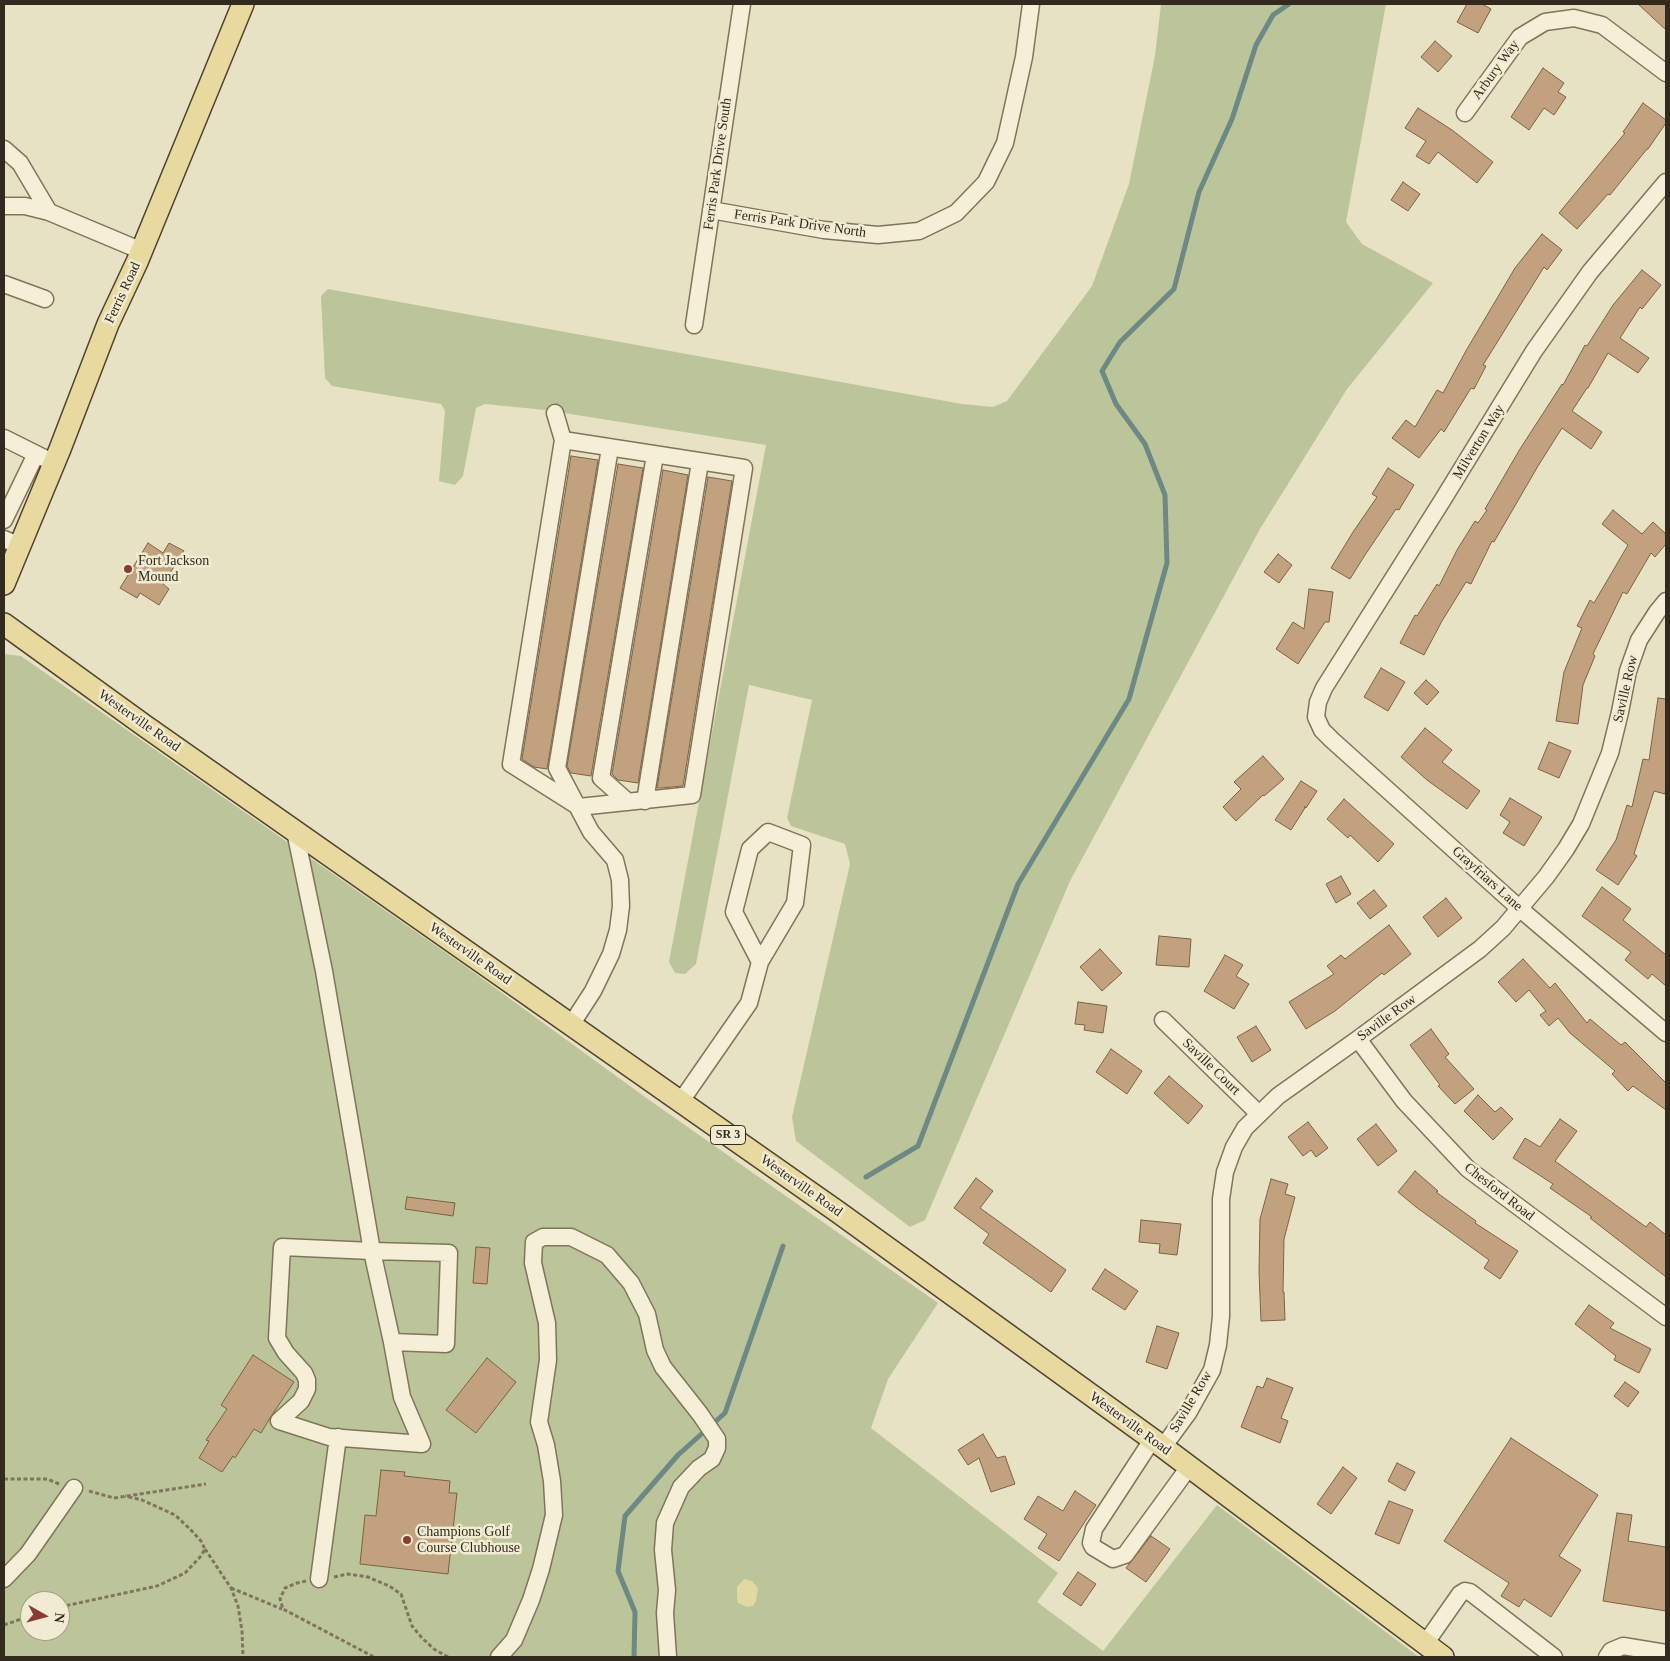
<!DOCTYPE html>
<style>
body{margin:0}
#map{position:relative;width:1670px;height:1661px;overflow:hidden;background:#e8e2c4;font-family:"Times New Roman",serif}
canvas{display:block}
.frame{position:absolute;inset:0;border:5px solid #322a1f;pointer-events:none}
.north{position:absolute;left:20px;top:1591px;width:50px;height:50px;box-sizing:border-box;background:#f1ebd2;border:1px solid #a59e8a;border-radius:50%;rotate:97deg;font-size:14px;font-weight:700;line-height:20px;text-align:center;color:#322a1f}
.north::after{content:'';display:block;margin:auto;width:18px;height:22px;background:#893c33;clip-path:polygon(50% 0,100% 100%,50% 72%,0 100%)}
</style>
<div id="map">
<canvas width="1670" height="1661"></canvas>
<div class="frame"></div>
<div class="north">N</div>
</div>
<script>
const ctx = document.querySelector('canvas').getContext('2d');
ctx.lineJoin = 'round';
function fillPath(path, color) { ctx.fillStyle = color; ctx.fill(path, 'evenodd'); }
const poly = rows => new Path2D(rows.map(r => 'M' + r).join(''));
function trace(path, color, width, dash) { ctx.strokeStyle = color; ctx.lineWidth = width; ctx.lineCap = dash ? 'butt' : 'round'; ctx.setLineDash(dash || []); ctx.stroke(path); }
function write(font, color, halo, rows, align = 'center') {
  ctx.font = font + ' "Times New Roman",serif'; ctx.lineWidth = 5; ctx.setLineDash([]); ctx.textBaseline = 'middle'; ctx.strokeStyle = halo; ctx.fillStyle = color; for (const [text, x, y, turn = 0] of rows) {
    ctx.save(); ctx.translate(x, y); ctx.rotate((+turn || 0) * Math.PI / 180); ctx.textAlign = isNaN(turn) ? turn : align; if (halo) ctx.strokeText(text, 0, 0); ctx.fillText(text, 0, 0); ctx.restore();
  }
}
fillPath(poly([
 [1161,4,1386,4,1346,222,1362,244,1433,283,1347,389,1260,529,1070,881,925,1220,910,1227,796,1141,792,1117,850,864,845,844,791,826,787,818,812,700,749,685,696,964,685,974,675,973,669,962,766,445,545,410,485,404,476,408,463,476,455,485,439,481,445,411,441,404,332,386,325,378,321,296,328,289,962,404,993,407,1007,401,1092,286,1129,184,1155,56],
 [4,654,21,656,465,966,645,1097,938,1303,888,1379,871,1428,1058,1573,1037,1602,1103,1651,1217,1505,1419,1657,4,1657],
 [30,1601,60,1601,60,1631,30,1631]
]), '#bbc599');
fillPath(poly([
 [744,1579,752,1581,758,1588,756,1601,753,1606,747,1607,738,1603,737,1598,737,1587]
]), '#e2d8a3');
trace(poly([
 [866,1177,918,1146,1018,884,1129,699,1167,563,1165,495,1145,444,1116,404,1102,371,1120,342,1174,289,1199,192,1232,119,1256,45,1273,15,1289,4],
 [634,1657,635,1612,618,1571,625,1516,678,1455,725,1413,783,1246]
]), '#6d8985', 5);
const building = poly([
 [1467,4,1482,4,1491,9,1478,33,1457,22,1467,4],
 [1638,4,1666,4,1666,30,1638,4],
 [1435,41,1452,56,1438,72,1421,57,1435,41],
 [1543,68,1564,83,1558,92,1566,97,1554,115,1544,108,1529,130,1511,117,1543,68],
 [1643,103,1666,120,1666,123,1648,149,1647,149,1610,195,1608,194,1577,229,1559,213,1625,133,1623,132,1643,103],
 [1418,108,1452,130,1493,162,1477,183,1438,152,1429,164,1416,156,1426,141,1405,128,1418,108],
 [1403,182,1420,194,1408,211,1391,200,1403,182],
 [1542,234,1562,250,1547,270,1544,267,1483,365,1486,366,1474,389,1471,388,1444,432,1441,429,1419,458,1392,438,1406,420,1415,427,1437,390,1443,393,1467,349,1515,268,1542,234],
 [1642,270,1661,285,1642,309,1640,307,1620,338,1649,358,1638,373,1608,353,1588,388,1587,388,1572,411,1602,432,1591,449,1562,428,1538,466,1494,542,1492,541,1471,584,1466,582,1442,621,1424,655,1400,643,1415,615,1417,616,1437,584,1439,586,1457,550,1475,521,1478,523,1487,510,1485,509,1520,449,1562,384,1563,385,1585,345,1587,346,1613,305,1642,270],
 [571,456,598,460,547,769,534,767,522,759,571,456],
 [618,464,643,468,591,776,571,773,567,766,618,464],
 [1388,468,1414,485,1399,510,1396,509,1365,555,1350,579,1331,568,1353,532,1377,497,1372,494,1388,468],
 [663,470,688,475,638,783,618,780,612,774,663,470],
 [708,477,732,481,683,786,661,788,657,788,708,477],
 [1613,510,1642,534,1653,522,1666,534,1666,544,1655,557,1651,553,1627,594,1623,592,1593,654,1595,656,1583,685,1578,724,1556,721,1564,672,1582,628,1577,626,1590,600,1594,603,1628,545,1602,524,1613,510],
 [148,543,163,553,169,543,184,551,163,584,169,589,159,605,140,593,137,598,120,588,148,543],
 [1278,554,1292,565,1279,583,1264,572,1278,554],
 [1309,589,1333,592,1329,622,1325,622,1298,664,1276,649,1293,622,1304,629,1309,589],
 [1381,668,1405,682,1388,711,1364,697,1381,668],
 [1426,680,1439,692,1427,705,1414,693,1426,680],
 [1658,698,1666,699,1666,787,1665,794,1654,791,1634,854,1637,856,1618,885,1596,870,1616,840,1627,805,1632,807,1643,759,1649,760,1658,698],
 [1425,728,1452,750,1442,762,1480,791,1467,809,1427,780,1401,757,1425,728],
 [1549,742,1571,751,1559,778,1538,769,1549,742],
 [1263,756,1284,779,1264,796,1263,795,1236,821,1223,807,1241,789,1234,782,1263,756],
 [1301,781,1317,791,1306,808,1304,806,1305,808,1291,830,1275,820,1301,781],
 [1510,798,1542,817,1524,846,1503,833,1510,822,1500,815,1510,798],
 [1344,799,1394,844,1378,862,1350,835,1348,838,1327,819,1344,799],
 [1341,876,1351,894,1336,903,1326,884,1341,876],
 [1602,887,1631,909,1623,920,1666,955,1666,986,1652,974,1648,979,1625,960,1631,952,1582,916,1602,887],
 [1374,890,1387,906,1370,919,1357,903,1374,890],
 [1446,898,1462,918,1438,937,1423,917,1446,898],
 [1389,925,1411,954,1384,975,1382,973,1335,1011,1306,1029,1289,1002,1334,974,1327,966,1341,955,1345,959,1389,925],
 [1159,936,1191,939,1189,967,1156,965,1159,936],
 [1100,949,1122,973,1102,991,1080,967,1100,949],
 [1225,955,1243,965,1236,976,1249,984,1234,1009,1204,991,1225,955],
 [1523,959,1550,988,1555,983,1587,1023,1590,1019,1621,1045,1625,1042,1666,1083,1666,1110,1633,1086,1628,1091,1612,1074,1615,1071,1570,1033,1558,1018,1549,1026,1540,1015,1546,1011,1529,990,1516,1002,1498,982,1523,959],
 [1078,1002,1107,1006,1103,1033,1084,1030,1085,1025,1075,1024,1078,1002],
 [1256,1026,1271,1050,1252,1062,1237,1037,1256,1026],
 [1431,1029,1449,1054,1445,1057,1474,1089,1455,1104,1438,1086,1440,1085,1410,1045,1431,1029],
 [1111,1049,1142,1071,1127,1094,1096,1072,1111,1049],
 [1169,1076,1203,1106,1188,1124,1154,1093,1169,1076],
 [1478,1095,1495,1112,1501,1107,1513,1119,1493,1140,1464,1111,1478,1095],
 [1560,1119,1577,1131,1555,1161,1646,1227,1650,1222,1666,1235,1666,1277,1590,1218,1592,1217,1550,1188,1553,1184,1513,1158,1525,1138,1540,1147,1560,1119],
 [1308,1122,1328,1148,1316,1157,1311,1150,1303,1156,1288,1137,1308,1122],
 [1376,1124,1397,1151,1378,1166,1357,1139,1376,1124],
 [1415,1171,1438,1191,1436,1192,1476,1221,1475,1223,1518,1251,1500,1279,1484,1268,1489,1260,1416,1207,1398,1192,1415,1171],
 [976,1178,993,1191,980,1208,1066,1270,1051,1292,983,1243,989,1234,954,1208,976,1178],
 [1271,1179,1288,1184,1285,1194,1295,1197,1284,1239,1283,1292,1284,1292,1285,1320,1261,1321,1259,1272,1260,1219,1271,1179],
 [407,1197,455,1203,453,1216,405,1209,407,1197],
 [1141,1220,1181,1224,1177,1255,1159,1253,1160,1244,1139,1242,1141,1220],
 [476,1247,490,1248,487,1284,473,1283,476,1247],
 [1105,1269,1138,1291,1125,1310,1092,1289,1105,1269],
 [1589,1305,1614,1323,1610,1328,1651,1349,1639,1373,1614,1360,1616,1356,1575,1324,1589,1305],
 [1157,1326,1179,1333,1167,1369,1146,1362,1157,1326],
 [253,1355,294,1382,270,1418,261,1433,254,1429,235,1458,233,1456,222,1472,199,1458,209,1441,206,1440,227,1409,221,1405,253,1355],
 [487,1358,516,1382,476,1433,446,1410,487,1358],
 [1267,1378,1293,1388,1281,1418,1288,1421,1280,1443,1241,1427,1257,1386,1263,1388,1267,1378],
 [1625,1382,1639,1392,1628,1407,1614,1396,1625,1382],
 [983,1434,997,1458,1005,1456,1015,1484,991,1492,979,1458,968,1465,958,1450,983,1434],
 [1511,1438,1598,1495,1559,1556,1581,1570,1551,1617,1524,1599,1519,1607,1501,1596,1509,1583,1444,1541,1511,1438],
 [1397,1463,1415,1472,1405,1491,1388,1481,1397,1463],
 [1343,1467,1357,1478,1331,1514,1317,1504,1343,1467],
 [381,1470,405,1472,404,1476,450,1481,449,1493,457,1493,448,1574,360,1564,365,1515,376,1516,381,1470],
 [1075,1491,1096,1505,1059,1561,1038,1548,1047,1534,1024,1519,1038,1496,1063,1511,1075,1491],
 [1389,1501,1413,1510,1399,1544,1375,1534,1389,1501],
 [1617,1513,1632,1515,1628,1541,1666,1547,1666,1611,1603,1601,1617,1513],
 [1151,1536,1170,1549,1146,1582,1126,1568,1151,1536],
 [1078,1572,1096,1584,1081,1606,1063,1594,1078,1572]
]);
fillPath(building, '#c2a27e');
trace(building, '#7d6145', 1);
const minor = poly([
 [1465,113,1520,37,1545,22,1574,18,1602,25,1666,73],
 [4,149,20,163,49,212],
 [1666,182,1590,272,1534,351,1442,501,1324,688,1318,702,1316,717,1322,730,1332,740,1519,908,1666,1033],
 [4,206,25,206,49,212,142,251],
 [711,210,824,230,878,235,919,231,956,213,986,182,1005,143,1024,57,1031,4],
 [4,284,45,299],
 [694,325,742,4],
 [555,413,563,440,511,764,579,807,692,795,744,468,563,440],
 [4,438,44,458],
 [4,520,36,454],
 [4,539,20,546],
 [645,801,700,462],
 [628,802,601,778,655,455],
 [295,831,324,971,372,1251,392,1342,402,1397,422,1444,329,1437,279,1421,301,1401,307,1389,307,1380,304,1373,286,1353,277,1338,282,1247,372,1251,449,1253,446,1344,392,1342],
 [1163,1020,1259,1114],
 [571,1025,593,991,611,954,618,930,621,906,620,880,615,860,591,832,557,768,610,448],
 [1358,1039,1404,1101,1468,1169,1666,1317],
 [681,1101,749,1003,760,962,795,903,802,845,768,832,750,849,734,912,760,962],
 [1152,1440,1094,1529,1091,1543,1093,1547,1113,1559,1125,1555,1189,1467],
 [1163,1447,1188,1413,1212,1370,1218,1345,1221,1316,1221,1199,1225,1172,1234,1147,1245,1128,1278,1096,1358,1039,1480,949,1503,928,1546,877,1566,849,1581,824,1610,753,1620,712,1628,671,1639,640,1657,612,1666,601],
 [4,1579,28,1554,74,1488],
 [319,1579,338,1437],
 [1425,1644,1460,1594,1465,1591,1470,1592,1554,1657],
 [499,1657,514,1640,531,1600,541,1569,554,1515,552,1481,546,1445,539,1422,548,1360,547,1323,533,1263,534,1242,543,1237,571,1237,607,1255,631,1283,647,1314,655,1350,663,1367,700,1414,717,1439,717,1448,712,1459,699,1468,681,1487,665,1523,663,1550,667,1590,665,1613,668,1657],
 [1607,1657,1611,1651,1623,1646,1666,1653]
]);
const major = poly([
 [4,584,60,449,108,324,137,262,243,4],
 [4,624,145,726,838,1212,1163,1447,1443,1657]
]);
trace(minor, '#81745c', 19);
trace(major, '#4f4230', 24);
trace(poly([
 [4,1479,47,1479,59,1484],
 [89,1491,114,1498,206,1484],
 [205,1549,231,1588,238,1606,242,1631,243,1657],
 [334,1577,348,1574,368,1577,389,1586,401,1594,412,1626,422,1638,434,1649,448,1657],
 [306,1581,297,1583,285,1588,280,1599,283,1609,374,1657],
 [231,1588,282,1609],
 [60,1607,157,1586,185,1573,201,1556,205,1549,201,1541,190,1529,175,1515,142,1500,125,1496],
 [4,1625,30,1616]
]), '#81745c', 3, [4, 2.5]);
trace(minor, '#f4efd6', 16);
trace(major, '#e8d99f', 21);
for (const [x, y, r, color] of [
 [128,569,5,"#893c33"],
 [407,1540,5,"#893c33"]
]) { const dot = new Path2D(); dot.arc(x, y, r, 0, 2 * Math.PI); ctx.fillStyle = color; ctx.fill(dot); trace(dot, '#f1ebd2', 2); }
for (const [x, y, w] of [
 [728,1135,35]
]) { const box = new Path2D(); box.roundRect(x - w / 2, y - 9.5, w, 19, 4); ctx.fillStyle = '#f1ebd2'; ctx.fill(box); trace(box, '#322a1f', 1); }
write('bold 12px', '#322a1f', null, [
 ["SR 3",728,1135]
]);
write('14px', '#322a1f', '#f1ebd2', [
 ["Arbury Way",1496,70,-54],
 ["Ferris Park Drive South",718,164,-82],
 ["Ferris Park Drive North",800,224,8],
 ["Ferris Road",123,293,-65],
 ["Milverton Way",1479,442,-58],
 ["Saville Row",1626,689,-77],
 ["Westerville Road",139,721,35],
 ["Grayfriars Lane",1487,879,42],
 ["Westerville Road",470,954,35],
 ["Saville Row",1387,1018,-36],
 ["Saville Court",1211,1067,44],
 ["Westerville Road",801,1186,35],
 ["Chesford Road",1499,1192,38],
 ["Saville Row",1191,1402,-59],
 ["Westerville Road",1130,1424,36]
]);
write('14px', '#322a1f', '#f1ebd2', [
 ["Fort Jackson",138,561],
 ["Mound",138,577],
 ["Champions Golf",417,1532],
 ["Course Clubhouse",417,1548]
], 'left');
</script>
